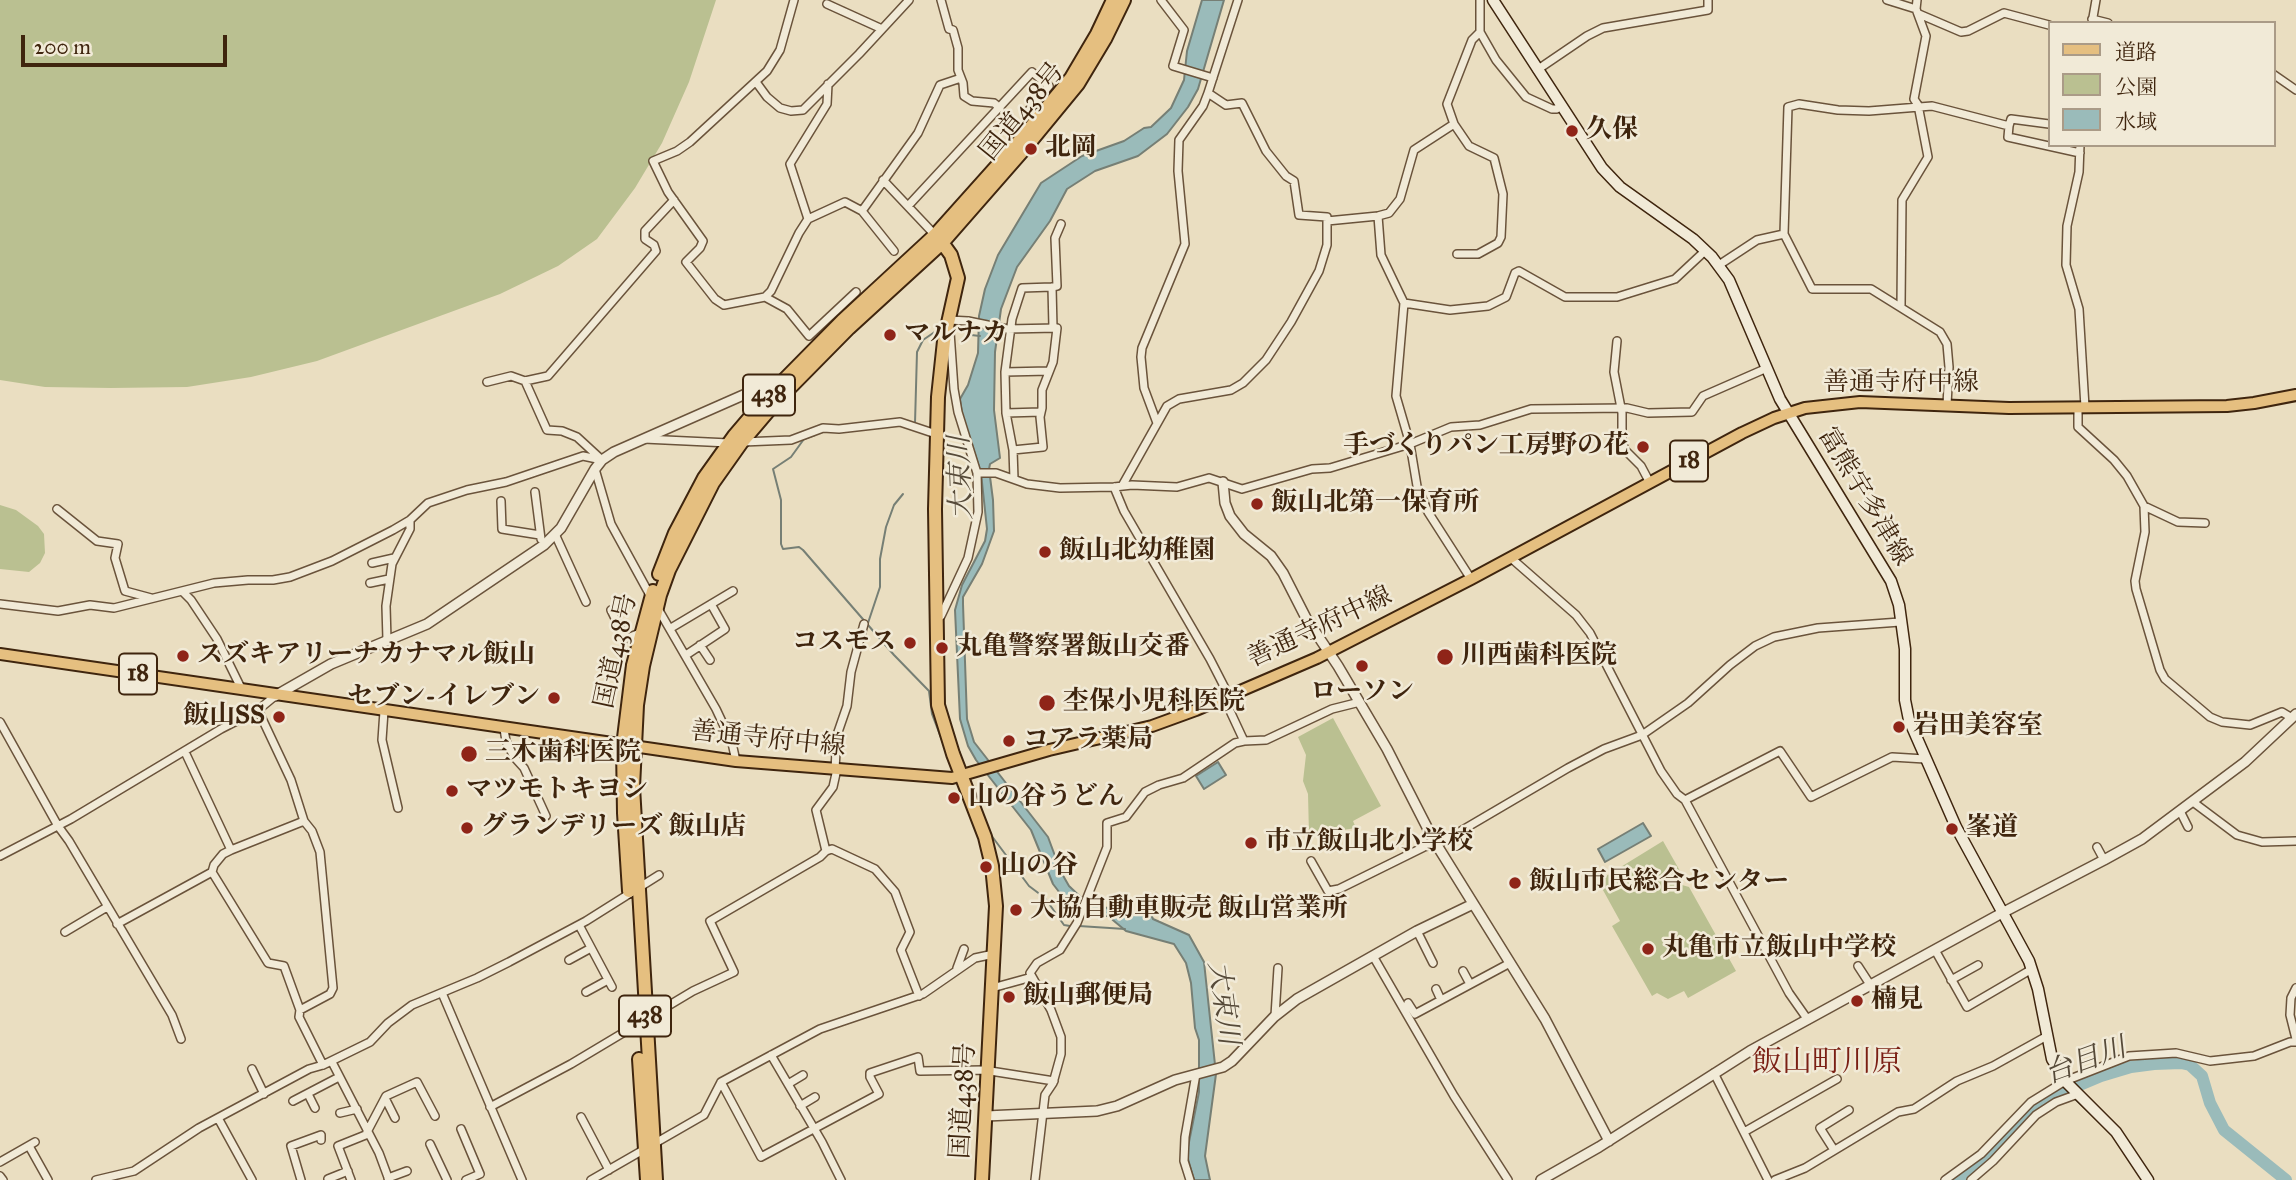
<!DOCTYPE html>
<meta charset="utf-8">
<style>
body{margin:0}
#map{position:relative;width:2296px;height:1180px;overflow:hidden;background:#eadec1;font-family:"IM FELL Great Primer","Noto Serif JP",serif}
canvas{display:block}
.legend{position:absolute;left:2048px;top:21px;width:228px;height:126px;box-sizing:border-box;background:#f1ead7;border:2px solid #aa9b87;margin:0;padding:9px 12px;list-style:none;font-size:21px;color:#3f250e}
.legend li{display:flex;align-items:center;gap:14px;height:35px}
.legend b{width:35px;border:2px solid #aa9b87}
.scale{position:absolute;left:21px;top:35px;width:206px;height:32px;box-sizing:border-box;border:4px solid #3f250e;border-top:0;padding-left:9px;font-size:21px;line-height:24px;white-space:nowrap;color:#3f250e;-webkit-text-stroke:5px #f1ead7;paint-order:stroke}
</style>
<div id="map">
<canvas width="2296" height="1180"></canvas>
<ul class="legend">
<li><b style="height:9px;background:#e5bf80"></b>道路</li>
<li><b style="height:19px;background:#bac091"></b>公園</li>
<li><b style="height:19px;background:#9abbba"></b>水域</li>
</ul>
<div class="scale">200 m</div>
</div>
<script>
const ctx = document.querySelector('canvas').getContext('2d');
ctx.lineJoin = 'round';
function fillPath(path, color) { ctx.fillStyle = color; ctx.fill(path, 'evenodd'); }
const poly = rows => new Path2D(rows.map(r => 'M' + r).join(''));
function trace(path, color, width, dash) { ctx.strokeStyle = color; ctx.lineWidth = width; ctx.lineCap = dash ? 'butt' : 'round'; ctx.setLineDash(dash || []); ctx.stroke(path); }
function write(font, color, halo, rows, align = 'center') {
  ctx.font = font + ' "IM FELL Great Primer","Noto Serif JP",serif'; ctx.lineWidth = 5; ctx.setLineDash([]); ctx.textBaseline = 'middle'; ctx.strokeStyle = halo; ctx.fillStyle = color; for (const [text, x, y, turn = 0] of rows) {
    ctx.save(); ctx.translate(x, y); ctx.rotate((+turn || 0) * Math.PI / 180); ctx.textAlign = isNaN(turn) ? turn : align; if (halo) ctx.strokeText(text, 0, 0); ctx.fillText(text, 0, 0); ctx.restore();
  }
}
fillPath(poly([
 [0,0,716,0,689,82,662,143,635,188,597,239,558,266,500,294,317,361,251,377,187,387,111,388,45,387,0,380],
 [0,505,16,510,38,526,44,534,45,553,40,563,29,572,0,569],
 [1333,718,1381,806,1353,821,1356,828,1309,835,1308,794,1303,781,1306,755,1298,737],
 [1663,841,1684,878,1675,883,1689,887,1736,971,1688,998,1684,991,1668,999,1657,993,1652,996,1612,926,1620,921,1598,881]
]), '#bac091');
const water = poly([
 [1202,0,1224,0,1198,89,1188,107,1167,134,1138,156,1095,171,1067,189,1050,221,1017,267,1001,309,995,352,994,410,1000,458,990,464,989,469,993,500,994,531,982,564,963,597,963,604,967,719,974,742,1048,837,1061,872,1069,886,1088,904,1147,916,1150,912,1153,919,1189,935,1204,962,1216,1074,1205,1156,1210,1180,1194,1180,1188,1159,1188,1147,1199,1092,1199,1040,1195,1028,1191,983,1186,963,1174,944,1126,931,1108,916,1083,915,1066,901,1053,884,1031,830,976,760,968,746,960,719,955,610,962,585,985,541,987,529,981,473,962,414,960,399,968,385,978,353,979,316,985,289,998,255,1041,183,1082,156,1124,141,1144,128,1151,127,1171,108,1184,80,1187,51,1202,0],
 [1218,762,1226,775,1204,789,1196,776,1218,762],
 [1643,823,1651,836,1605,862,1598,849,1643,823]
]);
fillPath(water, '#9abbba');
trace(water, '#767f75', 2);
trace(poly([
 [971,335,980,336],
 [915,423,917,352,923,340,939,329],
 [815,435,804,439,791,457,773,469,781,500,781,544,783,549,799,547,803,550,894,655,929,691,932,714,946,751],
 [868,623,880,587,880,559,886,527,894,505,903,494],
 [991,835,1029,886,1045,898,1064,925,1070,926],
 [1079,926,1125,929],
 [2075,1099,2096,1119]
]), '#767f75', 2);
trace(poly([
 [1959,1180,1995,1149,2033,1109,2056,1095,2101,1076,2131,1067,2154,1064,2181,1063,2190,1065,2202,1076,2210,1103,2224,1130,2286,1180]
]), '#9abbba', 12);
const minor = poly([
 [794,0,780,50,767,71,690,142,677,151,653,161,668,192,703,241,700,248,686,262,715,299,724,305,765,297,771,291,799,233,808,219,845,202,862,211,894,251],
 [941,0,949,29,953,30,958,48,958,70,963,83,964,96,972,101,994,103,1000,108],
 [1161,0,1184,30,1173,66,1213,78],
 [1480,0,1480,32,1496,60,1526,97,1552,109,1557,109,1560,105],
 [1887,0,1916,9],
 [827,4,882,29],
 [1919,14,1961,32,1968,31,2004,13,2049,25],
 [2092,19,2108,23],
 [2092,23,2096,0],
 [1537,70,1587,36,1603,28,1708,10,1708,0],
 [2273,74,2296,90],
 [756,82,767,97,780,108,791,111,803,110,859,54,909,0],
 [1208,93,1226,105,1242,103,1266,151,1286,176,1294,181,1299,215,1327,217,1327,221,1378,216,1389,213,1400,199,1414,150,1454,124,1447,104,1472,40,1480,32],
 [1454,124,1469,146,1494,158,1503,194,1501,237,1498,243,1478,254,1457,254],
 [2009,126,2011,119,2049,124],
 [2080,145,2079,172,2067,226,2066,265,2079,309,2085,407],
 [883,180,935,235],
 [908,206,1032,72,1049,86,1029,110,1039,117],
 [862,211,918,133,940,85,961,78],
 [1378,216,1381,255,1404,303,1396,396,1410,444,1417,486,1428,512,1471,579],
 [808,219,790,164,827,104,828,84],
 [1719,265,1757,240,1784,234],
 [1052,287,1057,286,1055,238,1061,224],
 [765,297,787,309,809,336,856,292],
 [1404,303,1450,310,1488,306,1506,297,1515,273,1519,271,1565,297,1617,297,1675,279,1706,250],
 [1901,306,1902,200,1928,157,1918,105,1914,99,1926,36,1916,9,1917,0],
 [949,320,968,321,1007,329,1057,328,1053,362,1042,390,1042,408,1040,417,1043,447,1013,450],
 [1617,341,1614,372,1622,413,1622,442,1625,450,1641,466,1650,483],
 [1005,372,1049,371],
 [525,381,547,430,562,431,577,437,602,460],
 [487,382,511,376,525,381,548,376,656,251,654,245,645,239,645,231,674,200],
 [1947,405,1949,367,1947,344,1940,332,1871,289,1812,289,1784,234,1788,107,1799,104,1838,110,1869,111,1932,106,2009,126,2008,137,2080,153],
 [2078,408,2078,427,2114,460,2127,476,2144,506,2145,532,2135,581,2136,589,2160,670,2165,679,2210,717,2222,722,2250,725,2282,712,2292,718],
 [1006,413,1041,412],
 [1157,423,1144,388,1141,357,1142,348,1185,244,1178,171,1179,140,1203,106,1208,93,1238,0],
 [644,439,729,443],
 [743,442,791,440,823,428,839,429,900,422,936,434],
 [595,469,611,524,651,597],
 [977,473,996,473,1027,484,1060,488,1114,487,1132,485,1177,487,1209,478,1242,489,1312,469,1330,468,1410,444,1451,427,1480,425,1531,409,1627,408,1648,413,1692,412,1703,396,1767,368],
 [1014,479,1013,450,1006,413,1005,372,1012,319,1022,288,1052,287,1053,328],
 [1122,486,1167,406,1179,399,1231,390,1243,383,1266,360,1291,322,1319,271,1327,245,1327,221],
 [1114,487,1124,511,1210,659,1229,696],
 [535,492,541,539],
 [501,501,502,529,540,535],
 [2144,506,2178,522,2205,523],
 [57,509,97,541,118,544,115,558,125,591,151,598],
 [555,534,586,602],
 [1511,558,1576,615,1590,633,1661,771,1677,794,1685,800,1789,993,1808,1020],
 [372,563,394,558],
 [370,583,389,579],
 [183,592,191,600,217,639,242,690],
 [0,604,58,611,90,605,114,608,214,583,248,580,273,580,290,577,332,561,393,530,410,520,428,503,467,490,506,482,583,456,602,460],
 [657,607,716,709,732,743,736,761],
 [611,610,625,639,640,633],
 [937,619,941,616,968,558,978,512,977,473,958,412,954,389,950,332],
 [671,628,733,591],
 [387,640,386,606,392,564,410,529,410,520],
 [700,645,710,660],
 [686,655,725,629,711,604],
 [258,710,291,780,304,821,312,831,320,852,333,988,330,994,300,1010],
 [384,711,382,740,398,808],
 [0,722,58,826,69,841,172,1015,181,1039],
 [504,729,506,741,514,757,524,768,546,816],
 [1244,741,1266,740,1332,709,1360,702],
 [185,752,231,850],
 [835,769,837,735,847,706,851,672,864,624],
 [1685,800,1780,751,1811,797,1892,757,1925,759],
 [2193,802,2237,835,2262,842,2296,841],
 [2180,811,2188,827],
 [304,821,231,850,223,854,214,865,212,872,268,963,284,966,300,1010,299,1017,323,1065,370,1042,388,1023,412,1005,477,978,509,962,586,921,659,875],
 [2097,847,2104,860],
 [826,851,832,849,875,869,895,892,910,932,901,950,919,996],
 [0,856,71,819,221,729,258,710,275,696],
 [1311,861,1328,891,1339,889,1424,847,1442,842,1568,768,1604,749,1642,735,1688,703,1730,665,1755,646,1774,637,1818,628,1900,622],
 [117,924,212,872],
 [579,925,612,987],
 [1417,931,1433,963],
 [65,932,107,907],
 [1935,950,1967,1007,2032,969],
 [1373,956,1454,1096,1508,1180],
 [569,960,591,948],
 [1858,966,1871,986],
 [957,968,964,949],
 [1463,971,1470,984],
 [1951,980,1978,965],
 [992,988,1032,977],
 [2296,988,2291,998,2290,1015,2296,1039],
 [1436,989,1441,1000],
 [586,992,608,980],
 [442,993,522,1180],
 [1408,1003,1415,1014,1510,963],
 [1275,1016,1278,968],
 [771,1055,822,1142,841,1180],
 [332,1062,379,1153,389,1180],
 [252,1069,264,1094],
 [1714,1073,1768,1180],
 [721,1082,761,1157,879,1094,870,1077,870,1073,918,1057,920,1071,984,1070,1054,1081],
 [788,1084,803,1075],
 [308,1094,315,1108],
 [385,1098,395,1118],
 [293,1101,339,1077],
 [800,1106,815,1097],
 [490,1107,571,1064,693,991,734,972,710,921,820,857,826,851,816,810,833,787,837,769],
 [340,1113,357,1109],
 [581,1117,609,1170],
 [218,1118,252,1180],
 [461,1129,480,1174,466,1180],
 [367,1132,386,1096,417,1082,435,1116],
 [1744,1132,1837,1079],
 [430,1144,447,1180],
 [29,1146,48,1180],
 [1834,1150,1820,1128,1849,1110],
 [0,1162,35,1142],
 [0,1176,3,1180],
 [388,1178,407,1171],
 [328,1179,348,1171],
 [96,1180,134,1171,199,1128,309,1069,323,1065],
 [301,1180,291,1146,321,1135,321,1140],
 [351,1180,338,1146,368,1134],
 [591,1180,704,1115,721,1082,820,1029,923,994,975,958,994,954],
 [1035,1180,1045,1095,1053,1083,1061,1054,1061,1037,1051,1010,1030,973,1037,963,1060,950,1077,923,1107,847,1107,823,1126,817,1145,792,1159,785,1183,778,1235,743,1244,741,1224,698],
 [1190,1180,1184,1161,1185,1137,1196,1074],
 [1775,1180,1805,1168,1898,1112,1914,1109,1957,1081,1993,1066,2047,1036],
 [1945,1180,1981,1154,2031,1102,2065,1081,2129,1056,2176,1053,2210,1061,2254,1056,2290,1042,2296,1042],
 [1971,1180,1993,1161,2036,1115,2056,1102,2078,1094]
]);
const tertiary = poly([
 [1223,482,1225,503,1230,516,1244,534,1271,556,1283,573,1306,618,1338,666,1387,749,1433,839,1545,1019,1609,1141],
 [275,696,331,664,427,624,544,545,561,528,595,469,602,460,614,452,757,389,771,398],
 [986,1116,1097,1111,1117,1106,1175,1080,1223,1067,1232,1061,1274,1017,1297,999,1417,931,1473,904],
 [1541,1180,1599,1147,1750,1051,2002,913,2104,860,2142,839,2245,762,2296,714]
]);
const secondary = poly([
 [1493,0,1602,168,1620,187,1693,239,1712,257,1729,280,1780,399,1891,581,1899,605,1905,649,1905,700,1909,720,1956,827,2029,961,2038,989,2052,1059,2067,1083,2116,1132,2148,1180]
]);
const primary = poly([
 [0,654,736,761,952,778,1049,750,1152,726,1196,710,1317,658,1471,579,1742,433,1774,418,1805,408,1860,402,2009,408,2227,406,2254,403,2296,395]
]);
const trunk = poly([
 [938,237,951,255,958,278,944,341,938,397,935,509,938,705,953,754,985,837,992,866,996,906,982,1180],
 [659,574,675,533,704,478,734,436,769,395,842,321,935,235,1020,140,1071,78,1097,34,1113,0],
 [629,891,624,813,623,746,633,665,653,591],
 [639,1059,647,1180],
 [656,1180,633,787,637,705,643,666,660,595,669,570,713,483,742,442,776,402,849,328,943,242,1027,146,1078,84,1105,39,1124,0]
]);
trace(minor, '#6a533b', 10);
trace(tertiary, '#6a533b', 12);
trace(secondary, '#3f250e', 13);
trace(primary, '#3f250e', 14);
trace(trunk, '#3f250e', 16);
trace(minor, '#f1ead7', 7);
trace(tertiary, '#f1ead7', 9);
trace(secondary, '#f1ead7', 10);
trace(primary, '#e5bf80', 10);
trace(trunk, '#e5bf80', 12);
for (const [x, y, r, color] of [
 [1572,131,7,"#8f2418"],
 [1031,149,7,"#8f2418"],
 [890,335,7,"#8f2418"],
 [1643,447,7,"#8f2418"],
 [1257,504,7,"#8f2418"],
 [1045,552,7,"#8f2418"],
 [910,643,7,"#8f2418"],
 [942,648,7,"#8f2418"],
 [183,656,7,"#8f2418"],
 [1445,657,9,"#8f2418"],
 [1362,666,7,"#8f2418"],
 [554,698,7,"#8f2418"],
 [1047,703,9,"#8f2418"],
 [279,717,7,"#8f2418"],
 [1899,727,7,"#8f2418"],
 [1009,741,7,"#8f2418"],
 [469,754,9,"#8f2418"],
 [452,791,7,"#8f2418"],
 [954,798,7,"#8f2418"],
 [467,828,7,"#8f2418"],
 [1952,829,7,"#8f2418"],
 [1251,843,7,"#8f2418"],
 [986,867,7,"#8f2418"],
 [1515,883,7,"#8f2418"],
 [1016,910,7,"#8f2418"],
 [1648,949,7,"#8f2418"],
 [1009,997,7,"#8f2418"],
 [1857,1001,7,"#8f2418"]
]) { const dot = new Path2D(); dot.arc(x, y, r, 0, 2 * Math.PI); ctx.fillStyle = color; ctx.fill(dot); trace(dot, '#f1ead7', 2.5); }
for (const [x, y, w] of [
 [769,395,52],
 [1689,461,38],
 [138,674,38],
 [645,1016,52]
]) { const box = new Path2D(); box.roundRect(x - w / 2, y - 20.5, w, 41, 5); ctx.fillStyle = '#f1ead7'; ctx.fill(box); trace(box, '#3f250e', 2); }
write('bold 24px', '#3f250e', null, [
 ["438",769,395],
 ["18",1689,461],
 ["18",138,674],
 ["438",645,1016]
]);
write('26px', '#3f250e', '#f1ead7', [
 ["国道438号",1023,112,-51],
 ["善通寺府中線",1901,384],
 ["富熊宇多津線",1864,497,59],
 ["善通寺府中線",1320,628,-25],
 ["国道438号",617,651,-78],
 ["善通寺府中線",768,740,6],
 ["国道438号",964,1101,-87]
]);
write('bold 26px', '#3f250e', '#f1ead7', [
 ["久保",1586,131],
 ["北岡",1045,149],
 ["マルナカ",904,335],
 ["手づくりパン工房野の花",1629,447,"right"],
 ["飯山北第一保育所",1271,504],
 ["飯山北幼稚園",1059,552],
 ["コスモス",896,643,"right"],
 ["丸亀警察署飯山交番",956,648],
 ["スズキアリーナカナマル飯山",197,656],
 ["川西歯科医院",1461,657],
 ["ローソン",1362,693,"center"],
 ["セブン-イレブン",540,698,"right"],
 ["杢保小児科医院",1063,703],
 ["飯山SS",265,717,"right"],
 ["岩田美容室",1913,727],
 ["コアラ薬局",1023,741],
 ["三木歯科医院",485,754],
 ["マツモトキヨシ",466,791],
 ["山の谷うどん",968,798],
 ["グランデリーズ 飯山店",481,828],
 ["峯道",1966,829],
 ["市立飯山北小学校",1265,843],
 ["山の谷",1000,867],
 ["飯山市民総合センター",1529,883],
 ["大協自動車販売 飯山営業所",1030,910],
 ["丸亀市立飯山中学校",1662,949],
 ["飯山郵便局",1023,997],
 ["楠見",1871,1001]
], 'left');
write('italic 28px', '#564a39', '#f1ead7', [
 ["大束川",962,478,-92],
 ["大束川",1222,1003,82],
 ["台目川",2086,1062,-20]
]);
write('30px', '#7a1f14', '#f1ead7', [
 ["飯山町川原",1827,1064]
]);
</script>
